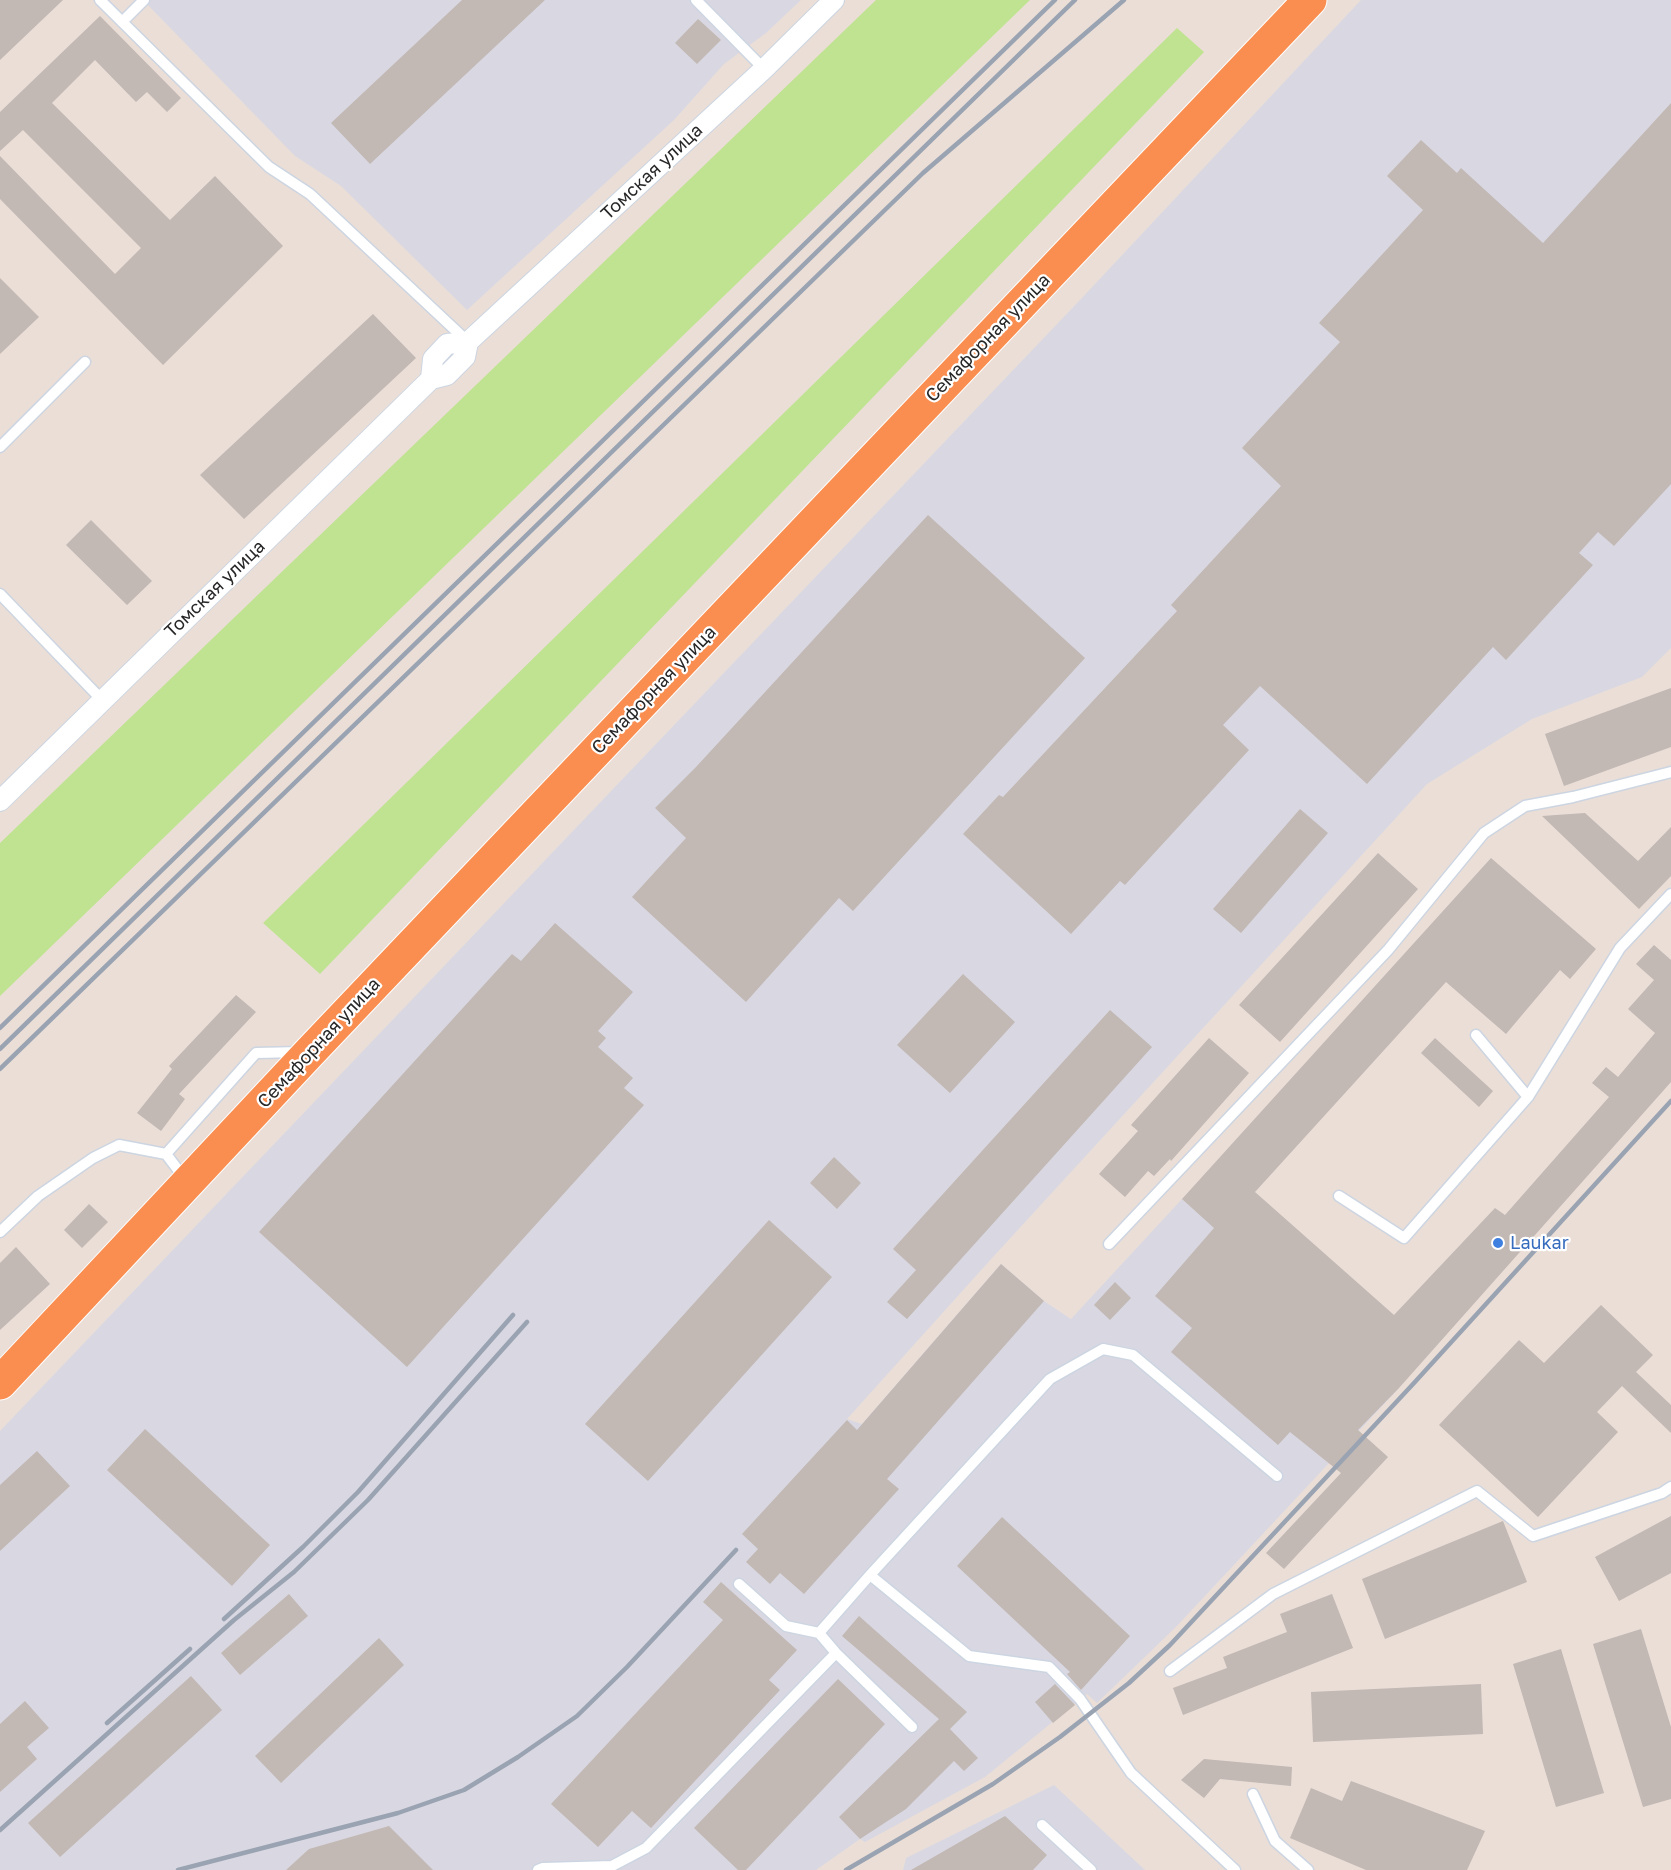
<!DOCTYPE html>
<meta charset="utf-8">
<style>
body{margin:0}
canvas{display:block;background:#eaded7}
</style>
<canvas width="1671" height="1870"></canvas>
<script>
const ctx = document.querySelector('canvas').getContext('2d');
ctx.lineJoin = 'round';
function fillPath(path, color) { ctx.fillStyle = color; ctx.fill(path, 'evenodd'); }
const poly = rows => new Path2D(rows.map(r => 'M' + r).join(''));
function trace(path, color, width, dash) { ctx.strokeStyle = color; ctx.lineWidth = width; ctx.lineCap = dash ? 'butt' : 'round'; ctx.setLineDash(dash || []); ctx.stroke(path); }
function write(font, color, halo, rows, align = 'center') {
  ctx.font = font + ' "Golos Text",sans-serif'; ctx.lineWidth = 4.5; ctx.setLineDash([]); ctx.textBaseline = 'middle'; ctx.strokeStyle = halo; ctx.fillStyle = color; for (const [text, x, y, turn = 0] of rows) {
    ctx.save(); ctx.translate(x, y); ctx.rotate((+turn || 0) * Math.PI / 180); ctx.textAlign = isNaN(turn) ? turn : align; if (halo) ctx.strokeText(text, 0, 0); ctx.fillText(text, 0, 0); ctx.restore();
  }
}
fillPath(poly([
 [143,0,801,0,766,33,724,64,674,120,467,310,341,186,295,156],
 [1361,0,1671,0,1671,648,1642,677,1532,719,1427,784,993,1257,847,1419,862,1424,1001,1264,1044,1301,1071,1319,1182,1199,1399,1388,1176,1627,1097,1703,1087,1694,985,1777,865,1842,860,1839,816,1870,0,1870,0,1431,1080,300],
 [1054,1785,1145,1870,903,1870,906,1858]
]), '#d9d8e2');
fillPath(poly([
 [876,0,1030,0,0,996,0,843],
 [1177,28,1204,52,320,974,263,923]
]), '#c0e391');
fillPath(poly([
 [0,0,63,0,0,60],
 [462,0,545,0,370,164,331,123],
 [100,16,181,98,167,112,147,92,136,102,95,60,52,103,170,220,215,176,283,246,163,365,0,199,0,156,115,274,141,248,23,130,0,151,0,112],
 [698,19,721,40,697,64,675,43],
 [1671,103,1671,484,1614,546,1598,532,1579,553,1593,565,1506,660,1493,647,1367,784,1260,686,1223,725,1249,750,1125,885,1120,881,1071,934,963,834,999,795,1003,797,1177,611,1171,605,1281,486,1242,448,1340,342,1319,323,1423,210,1387,176,1421,140,1457,173,1461,168,1543,243],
 [0,278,39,317,0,354],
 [373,314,416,358,244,519,200,475],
 [928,515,1085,658,853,911,839,898,746,1002,632,897,686,838,655,808,696,767],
 [91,520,152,581,127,605,66,545],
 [1671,688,1671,747,1564,786,1545,734],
 [1300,809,1328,833,1241,933,1213,909],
 [1585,813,1638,861,1671,827,1671,876,1639,909,1542,816],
 [1378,853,1418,889,1280,1042,1239,1005],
 [1491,858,1596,949,1570,979,1560,970,1506,1034,1446,982,1255,1192,1394,1315,1495,1208,1505,1215,1609,1097,1592,1083,1606,1067,1618,1077,1655,1033,1628,1009,1654,980,1636,964,1654,945,1671,960,1671,1082,1399,1388,1358,1430,1388,1457,1284,1569,1266,1553,1341,1473,1290,1432,1278,1445,1171,1352,1192,1328,1155,1296,1214,1228,1182,1199],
 [555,923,633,992,598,1031,606,1038,598,1047,633,1078,624,1088,644,1105,407,1367,259,1232,512,954,521,961],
 [963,974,1015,1022,950,1093,897,1045],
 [236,995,256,1012,179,1094,185,1099,161,1131,137,1113,172,1069,169,1066],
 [1110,1010,1152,1047,907,1319,887,1302,916,1270,893,1249],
 [1209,1038,1249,1073,1171,1161,1170,1159,1154,1176,1148,1171,1125,1197,1099,1174,1138,1131,1131,1125],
 [1435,1038,1493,1091,1479,1107,1421,1053],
 [834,1157,861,1183,837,1209,810,1183],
 [89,1204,108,1222,82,1248,64,1230],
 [769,1220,832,1277,648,1481,585,1424],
 [16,1247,50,1284,0,1330,0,1263],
 [1001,1264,1044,1301,887,1479,899,1489,804,1594,780,1573,770,1584,746,1562,758,1549,742,1534,847,1420,857,1430],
 [1115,1282,1131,1298,1110,1320,1094,1305],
 [1601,1305,1653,1355,1636,1372,1671,1405,1671,1433,1622,1386,1597,1412,1618,1432,1538,1517,1439,1425,1519,1340,1544,1363],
 [145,1429,270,1545,232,1586,107,1470],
 [37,1451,70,1486,0,1551,0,1485],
 [1671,1516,1671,1573,1619,1601,1595,1557],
 [1002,1517,1130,1636,1081,1690,1067,1674,1070,1672,957,1566],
 [1503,1521,1527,1582,1385,1639,1362,1579],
 [721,1582,797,1650,769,1680,780,1690,651,1828,632,1811,598,1847,551,1804,723,1620,703,1602],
 [289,1594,308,1616,240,1675,221,1653],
 [1332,1594,1353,1648,1183,1715,1173,1688,1227,1668,1223,1657,1287,1632,1280,1614],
 [859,1616,967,1712,950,1729,978,1758,964,1771,954,1761,906,1809,860,1839,839,1817,939,1719,842,1636],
 [1641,1629,1671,1727,1671,1799,1643,1807,1593,1644],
 [379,1638,404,1665,281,1783,255,1756],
 [1561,1649,1604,1793,1556,1807,1513,1664],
 [191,1676,222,1710,60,1857,28,1823],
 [838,1679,885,1724,746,1870,738,1870,694,1828],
 [1055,1684,1075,1705,1053,1723,1035,1702],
 [1481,1684,1483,1734,1313,1742,1311,1692],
 [25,1701,49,1728,27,1747,37,1759,0,1792,0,1724],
 [1204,1759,1292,1767,1291,1786,1220,1779,1204,1798,1181,1780],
 [1351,1781,1485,1831,1467,1870,1366,1870,1290,1838,1311,1788,1342,1801],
 [1005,1816,1047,1855,1033,1870,911,1870],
 [389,1826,433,1870,286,1870,309,1849]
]), '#c2b8b4');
const service = poly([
 [100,0,269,167,310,194,467,341],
 [696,0,764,69],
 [122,22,144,0],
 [0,447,85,362],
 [0,594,102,700],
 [1476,1035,1528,1097],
 [166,1154,256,1053,301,1052],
 [1339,1196,1404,1238,1528,1097,1620,948,1671,894],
 [0,1232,38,1196,93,1158,119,1145,166,1154,185,1179],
 [1109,1244,1388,950,1484,833,1525,806,1573,797,1671,772],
 [870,1575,969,1656,1049,1667,1080,1699,1131,1773,1235,1870],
 [739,1584,786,1626,819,1633,836,1653,912,1727],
 [819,1633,870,1575,1050,1379,1103,1349,1133,1355,1277,1476],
 [1170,1671,1273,1594,1477,1491,1533,1536,1662,1493,1671,1487],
 [1253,1794,1275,1841,1308,1870],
 [1042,1825,1091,1870],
 [538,1870,543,1868,612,1866,646,1848,836,1653]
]);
const minor = poly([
 [431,379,433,359,447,344,468,342,764,69,834,0],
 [0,801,431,379,447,375,465,357,468,342]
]);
const trunk = poly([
 [0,1383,310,1052,1310,0]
]);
trace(service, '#ccd5e1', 13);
trace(minor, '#ccd5e1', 22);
trace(trunk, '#fff', 35);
trace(service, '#fff', 10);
trace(minor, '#fff', 20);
trace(trunk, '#fa8e50', 33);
trace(poly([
 [0,1028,1055,0],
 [0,1049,1075,0],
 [0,1069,923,173,1124,0],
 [224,1619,303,1547,358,1492,513,1315],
 [107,1723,190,1649],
 [0,1830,234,1620,294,1572,368,1500,527,1322],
 [178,1870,398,1813,464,1790,518,1757,577,1716,627,1667,736,1550],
 [846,1870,993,1784,1060,1737,1129,1683,1170,1645,1414,1383,1671,1101]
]), '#9aa3b2', 4.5);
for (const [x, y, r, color] of [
 [1498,1243,6,"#3f7fe0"]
]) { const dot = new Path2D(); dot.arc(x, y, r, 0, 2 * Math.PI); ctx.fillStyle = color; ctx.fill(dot); trace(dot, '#fff', 2); }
write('18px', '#272727', '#fff', [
 ["Томская улица",652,172,-43],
 ["Семафорная улица",988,338,-46],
 ["Томская улица",215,589,-44],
 ["Семафорная улица",654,690,-46],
 ["Семафорная улица",319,1043,-47]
]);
write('18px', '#366cbe', '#fff', [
 ["Laukar",1510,1243]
], 'left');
</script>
